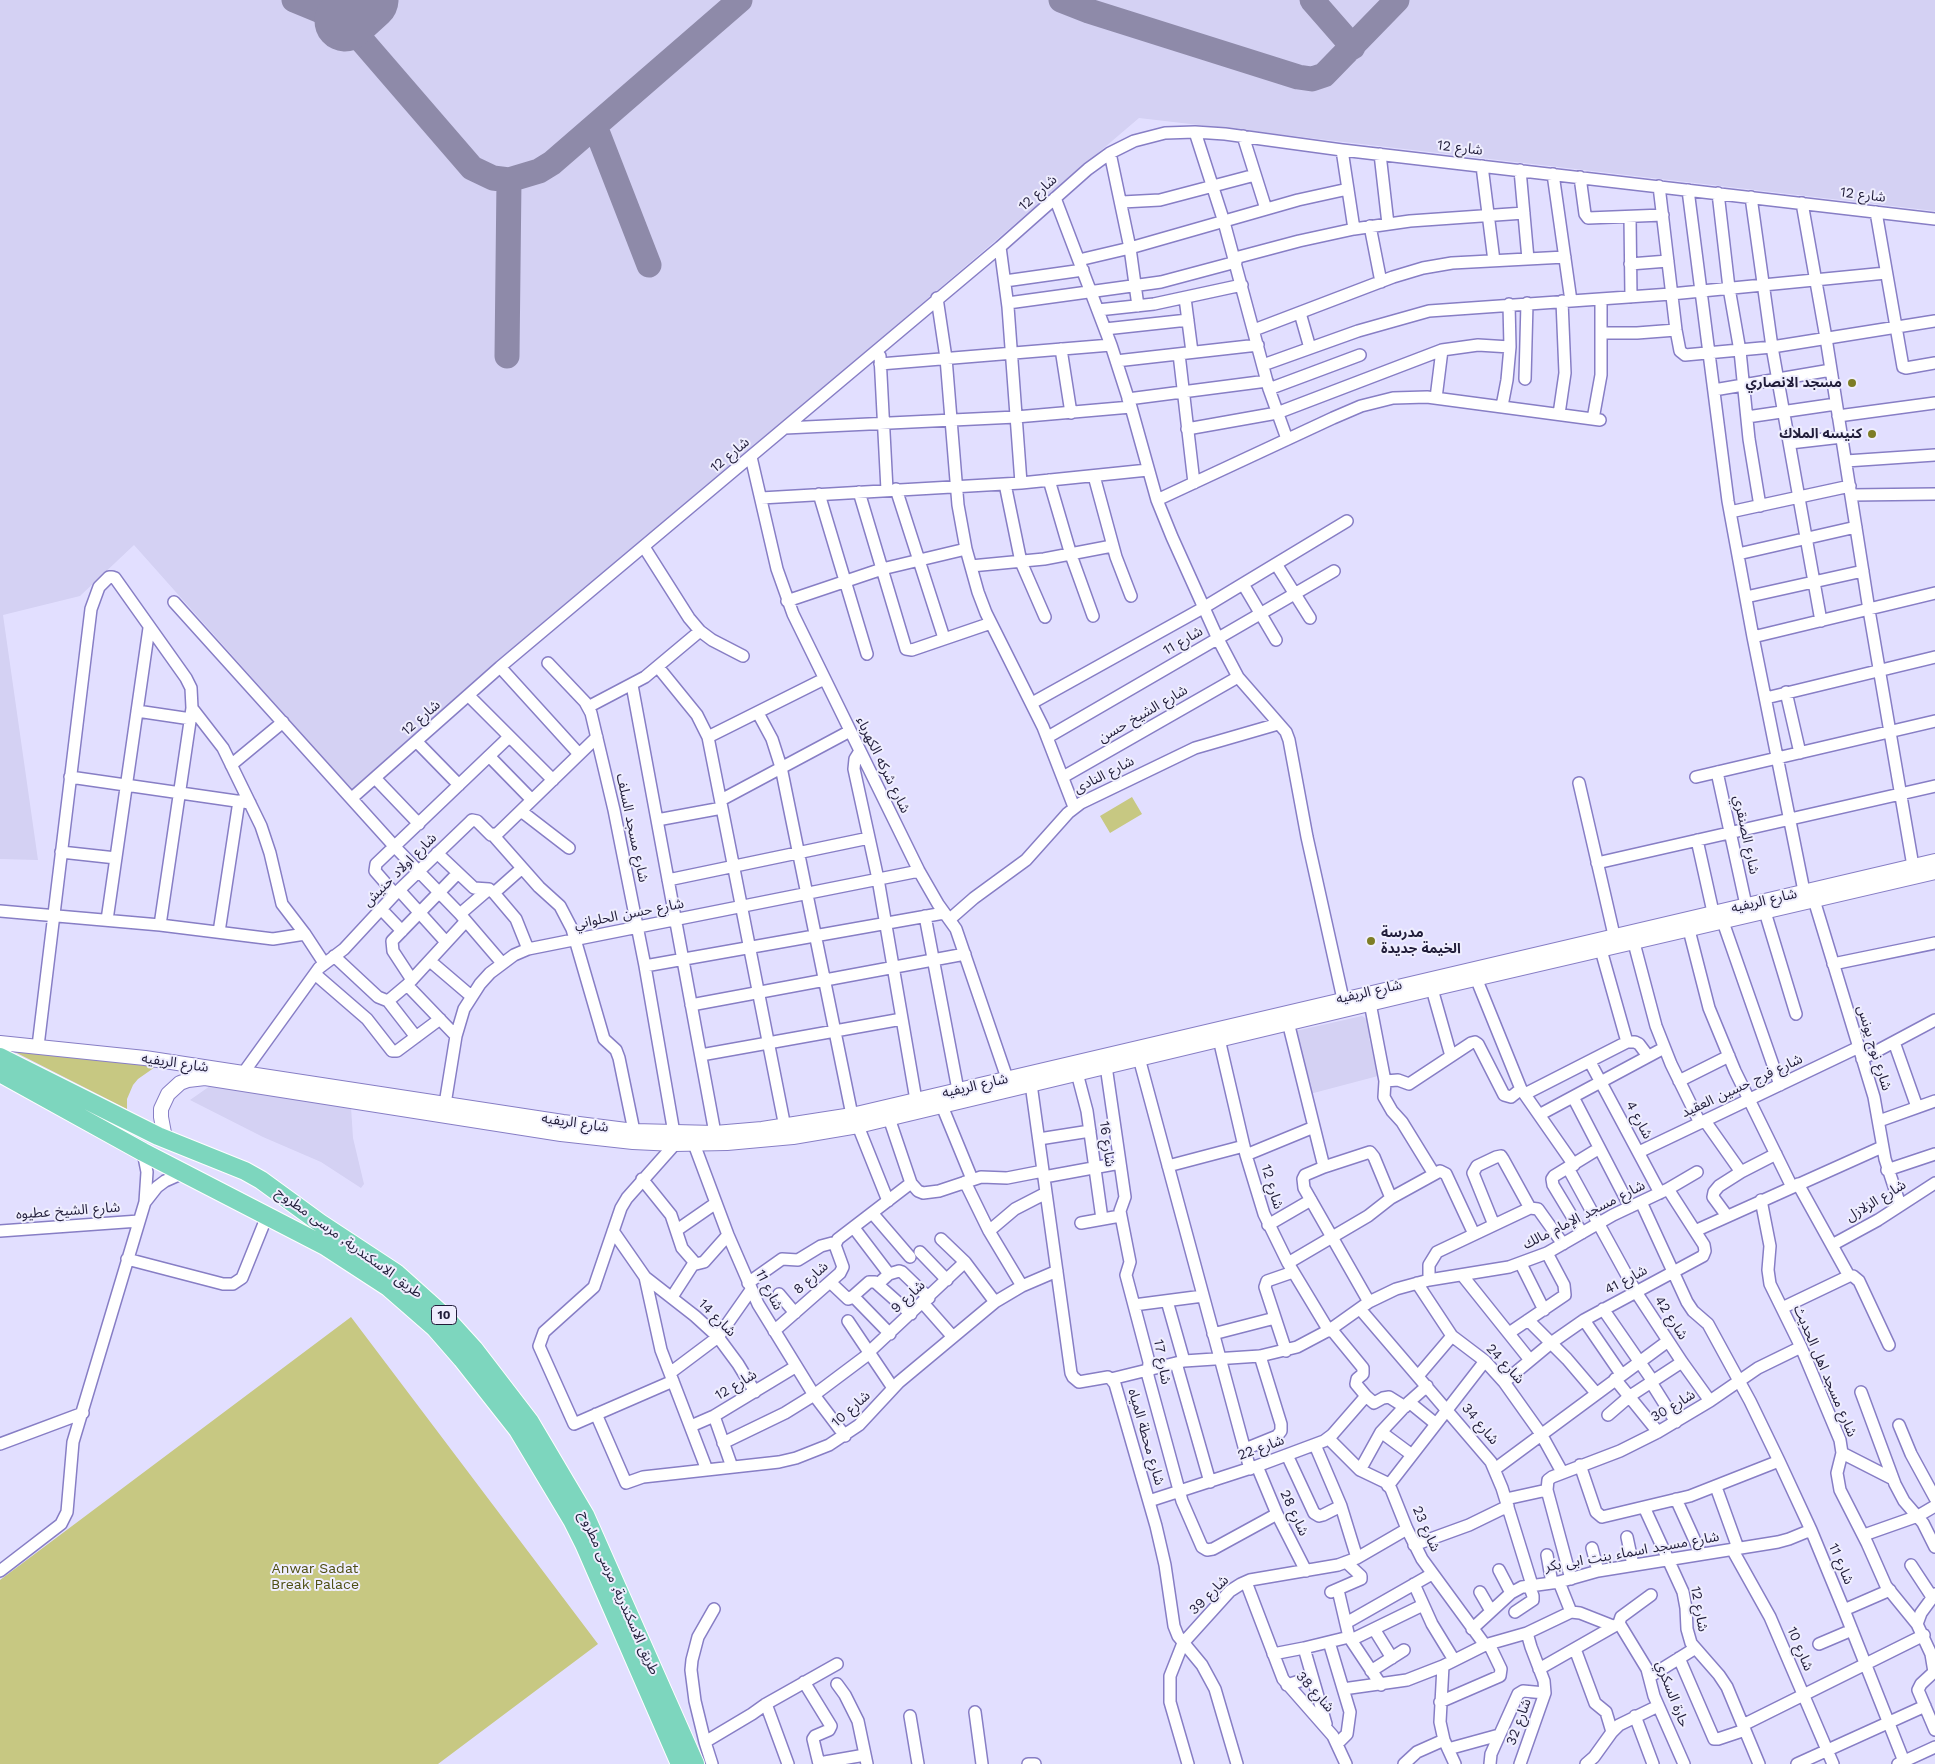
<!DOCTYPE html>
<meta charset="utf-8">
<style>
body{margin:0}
canvas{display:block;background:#e2dfff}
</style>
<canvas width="1935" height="1764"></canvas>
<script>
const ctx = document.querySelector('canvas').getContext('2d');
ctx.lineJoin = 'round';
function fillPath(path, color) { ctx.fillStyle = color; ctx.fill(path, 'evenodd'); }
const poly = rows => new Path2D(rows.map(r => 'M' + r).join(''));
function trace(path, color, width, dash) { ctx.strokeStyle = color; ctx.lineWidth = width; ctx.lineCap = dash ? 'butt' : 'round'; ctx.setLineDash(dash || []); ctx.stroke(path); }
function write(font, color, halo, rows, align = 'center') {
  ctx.font = font + ' "Work Sans","Noto Sans Arabic",sans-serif'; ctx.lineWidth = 4; ctx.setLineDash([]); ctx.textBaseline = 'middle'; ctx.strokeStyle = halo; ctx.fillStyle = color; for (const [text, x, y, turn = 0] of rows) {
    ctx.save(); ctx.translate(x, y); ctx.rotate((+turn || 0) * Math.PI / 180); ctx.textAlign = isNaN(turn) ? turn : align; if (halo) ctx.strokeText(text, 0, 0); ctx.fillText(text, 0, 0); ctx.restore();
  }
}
fillPath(poly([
 [0,0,1935,0,1935,211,1139,118,352,790,134,545,80,596,3,615,38,860,0,859],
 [1362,1016,1368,1020,1372,1037,1369,1038,1378,1076,1306,1095,1291,1032],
 [210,1086,351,1107,353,1138,364,1184,361,1188,321,1162,263,1137,190,1100]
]), '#d4d1f3');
fillPath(poly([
 [1132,797,1142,814,1110,833,1100,816],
 [5,1047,158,1065,138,1079,133,1085,127,1099,127,1109],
 [351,1317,598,1644,438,1764,0,1764,0,1580]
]), '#c7c882');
trace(poly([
 [294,0,345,21,472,168,493,178,509,180,539,171,552,163,740,0],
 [1061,0,1089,11,1298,77,1312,79,1324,75,1397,0],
 [1312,0,1353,47],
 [595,126,649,265],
 [507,356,509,180]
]), '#8e8aa9', 25);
trace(poly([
 [345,21,368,0]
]), '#8e8aa9', 61);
const minor = poly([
 [1195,132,1224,222,1269,389,1287,439],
 [1243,136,1266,209],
 [1342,150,1354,229],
 [1110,153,1130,248,1138,306],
 [1380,154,1388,224],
 [1482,166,1494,261],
 [1520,170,1528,259],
 [1553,174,1571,301],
 [1580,177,1585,214,1588,218,1663,215],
 [1659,186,1676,330,1680,351,1685,355,1772,347,1935,321],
 [1688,190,1728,501,1753,637,1804,891],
 [1718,193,1729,288,1740,351,1749,439,1760,506],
 [1751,197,1772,347,1821,621],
 [1055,198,1111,345,1131,407,1157,500,1172,537,1218,639,1238,677,1286,732,1289,740,1307,837,1343,999],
 [1122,202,1160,200,1255,175],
 [1802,203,1826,338,1869,610,1913,866],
 [1876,212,1903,367,1906,368,1935,363],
 [1630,217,1631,297],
 [1370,226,1381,282],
 [1000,247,1008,307,1021,483],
 [1235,258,1299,241,1354,229,1410,221,1524,213],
 [1079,260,1130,248,1298,200,1348,189],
 [1630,264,1668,261],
 [1005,281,1083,270],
 [937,298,946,358,958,505,966,549,978,592,986,613,1043,727,1074,807],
 [1185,298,1192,352],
 [1008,303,1161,282,1236,262],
 [1098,310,1154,304,1242,285],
 [1300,313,1310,348],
 [1105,329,1188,320],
 [1254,330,1393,277,1423,268,1452,263,1565,257],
 [1602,333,1637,333,1676,330],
 [1061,349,1071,413],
 [1179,354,1194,483],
 [880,356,887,490],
 [1116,361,1258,345],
 [880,364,1111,345],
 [1263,365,1358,331,1429,311,1671,294,1886,273],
 [1525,379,1527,303],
 [1269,389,1360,355],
 [1714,390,1831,370],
 [1436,398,1442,350],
 [1128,399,1267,381],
 [1502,406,1507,380,1510,347,1509,304],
 [1559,414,1565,373,1562,301],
 [1838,416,1935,403],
 [1747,417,1836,404],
 [1593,419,1601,375,1601,299],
 [785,428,1016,417,1131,407],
 [1187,429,1277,413,1442,350,1478,345,1510,347],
 [1790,443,1842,437],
 [751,457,777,569,793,614,919,871,938,904,956,929,1007,1078],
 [1846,461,1935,455],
 [1094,476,1116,557,1131,596],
 [1049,480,1071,555,1093,616],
 [1005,484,1021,562,1045,617],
 [896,489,944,638],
 [859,492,906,649,912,650,991,623],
 [819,494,867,654],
 [1851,495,1935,494],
 [761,498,1021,483,1148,470],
 [1157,500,1333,418,1361,406,1393,398,1427,397,1600,420],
 [1730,512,1850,486],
 [644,547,689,618,700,631,712,640,743,656],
 [1738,554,1856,527],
 [1276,564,1310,618],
 [971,566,1044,559,1112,546],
 [1243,584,1276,640],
 [1746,597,1863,571],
 [787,601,882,569,966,549],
 [174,602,395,847,460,914,502,963],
 [1753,637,1935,593],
 [548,663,585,702,591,713,614,810,645,966,674,1133],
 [500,667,579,754],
 [658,667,697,715,708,737,785,1127],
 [632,685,715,1133],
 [1786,692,1800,753],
 [469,696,553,780],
 [1766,698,1935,657],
 [1032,703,1203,608,1347,521],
 [588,707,645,677,700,631],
 [192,708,223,748,261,826,270,853,282,904,305,934,324,963],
 [137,711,191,719],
 [758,713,772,739,781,767,852,1115],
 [708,737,824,679],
 [1048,737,1334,571],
 [417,742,459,785],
 [860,751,855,759,854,769,878,879,916,1100],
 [489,756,532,800],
 [231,765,283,722],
 [1717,772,1746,905],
 [70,777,250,803],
 [1063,777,1238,677],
 [1696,777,1935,721],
 [375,778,419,824],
 [1579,783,1614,935],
 [352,798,500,667,1000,247,1088,169,1110,153,1134,141,1165,133,1195,132,1225,134,1342,150,1935,219],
 [721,800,850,731],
 [521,811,569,848],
 [657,820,722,808],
 [493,835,539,887,560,906,572,929,604,1039,616,1050,619,1058,634,1131],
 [1697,840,1713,912],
 [61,852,116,858],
 [437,853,474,888,489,889,494,893,516,919,528,949],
 [1597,863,1935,786],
 [668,880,869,838],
 [399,890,446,942],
 [494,893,521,869],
 [395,894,375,871,376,864,509,737],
 [1814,900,1874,1097,1885,1159,1900,1205],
 [381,909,402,931],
 [0,911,160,925,273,939,305,934],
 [1765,912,1796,1014],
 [460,914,489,889],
 [925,916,958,1090],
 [950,919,974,898,1026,860,1068,813,1081,803,1195,748,1278,724],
 [107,920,149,628],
 [1723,922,1780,1085],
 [1689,930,1709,1008,1735,1071,1792,1187],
 [219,932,239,801],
 [1634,943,1656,1026,1671,1064,1700,1123],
 [334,956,378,997,388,1001,416,1037],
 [430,961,471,996],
 [1833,964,1935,943],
 [645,966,944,913],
 [315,974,367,1019,392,1051,397,1051,440,1019],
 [1476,978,1521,1089,1574,1165],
 [412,980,393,951,392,941,458,873],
 [408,984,466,921],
 [1432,989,1451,1056],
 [388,1001,407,985,456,1036],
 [1370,1003,1385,1081,1384,1097,1392,1111,1402,1122,1434,1174],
 [691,1005,965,954],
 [1288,1022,1324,1167],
 [1219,1039,1246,1155,1264,1214,1288,1263,1329,1331],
 [1627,1042,1635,1042,1639,1044,1648,1056],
 [1894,1042,1917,1107],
 [38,1046,91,609,99,587,109,577,112,577,115,578,186,678,191,688,192,708,160,925],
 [701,1055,902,1019],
 [1139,1058,1250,1469],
 [1862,1059,1935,1020],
 [1590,1062,1660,1193],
 [1106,1066,1125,1197,1120,1211,1130,1262,1126,1275,1149,1362,1148,1376,1182,1501,1202,1547,1207,1550,1213,1549,1277,1514],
 [244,1072,319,968,344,949,395,894,470,822,472,820,477,821,491,835,498,833,597,737],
 [1077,1073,1087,1111,1102,1219],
 [1385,1081,1398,1080,1409,1084,1412,1082,1471,1043,1475,1042,1478,1044,1504,1095,1511,1097,1521,1089],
 [1679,1081,1729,1056],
 [1031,1084,1071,1373,1073,1377,1079,1382,1108,1377,1111,1379,1115,1384,1156,1526,1165,1565,1174,1626,1178,1636,1202,1665,1215,1689,1237,1764],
 [1525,1094,1627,1042,1601,950],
 [1573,1097,1630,1207],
 [445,1104,456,1036,464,1009,480,984,490,973,514,955,528,949,919,871],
 [942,1106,972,1179],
 [1539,1115,1664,1048],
 [889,1118,911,1183,918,1191,923,1193,939,1191,981,1177,1007,1178,1043,1171],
 [1705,1121,1741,1172],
 [1879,1121,1935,1101],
 [858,1126,888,1201],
 [1039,1139,1090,1131],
 [694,1144,728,1235,758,1304,814,1395,845,1436],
 [1639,1152,1859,1047],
 [1246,1155,1314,1127],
 [1168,1166,1244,1146],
 [1568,1168,1636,1292,1682,1362,1710,1401],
 [1887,1170,1935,1154],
 [1044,1177,1120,1163],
 [642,1179,671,1215,682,1248,696,1264,704,1262,728,1235],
 [965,1182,989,1231,1022,1286],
 [1798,1184,1849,1276],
 [1761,1200,1770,1246,1768,1270,1770,1284,1801,1347,1840,1440,1842,1453,1837,1473,1840,1490,1867,1543,1886,1586,1917,1624,1931,1654,1934,1672,1921,1684,1918,1690,1935,1730],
 [146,1201,157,1187,165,1181,183,1173],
 [1641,1202,1687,1302,1693,1311,1708,1324,1750,1401,1779,1461,1811,1530,1844,1610,1905,1764],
 [873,1214,910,1257],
 [1727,1216,1713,1197,1714,1192,1719,1186,1741,1172,1776,1154],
 [1081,1223,1120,1216],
 [1268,1225,1311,1200],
 [1494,1225,1473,1173,1477,1166,1496,1157,1501,1156,1503,1159,1530,1208],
 [854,1228,889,1274],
 [677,1230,716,1203],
 [0,1231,139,1221],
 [613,1231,645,1277,661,1350,707,1470],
 [989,1231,1015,1209,1046,1193],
 [1695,1231,1882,1147],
 [1582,1233,1553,1185,1552,1179,1554,1176,1598,1149],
 [941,1239,965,1262,995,1302],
 [1832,1245,1878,1220,1935,1183],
 [920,1252,947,1280],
 [127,1259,223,1284,233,1284,242,1278,267,1216],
 [1288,1263,1368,1216,1391,1198,1440,1171,1446,1174,1474,1234],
 [1521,1264,1544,1310],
 [1462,1275,1530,1360],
 [645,1277,695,1316,718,1337,738,1364,755,1392],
 [1429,1280,1429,1265,1437,1252,1530,1208,1538,1209,1563,1244],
 [830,1282,848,1299,851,1298,869,1282,875,1282,911,1314],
 [748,1283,782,1259,798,1260,821,1246,836,1242],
 [1417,1283,1452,1336,1485,1361,1504,1382,1541,1434,1562,1472],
 [878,1284,889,1274,899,1271,902,1272,929,1298],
 [779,1294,795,1313],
 [853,1296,890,1334],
 [672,1297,694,1263],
 [1167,1301,1184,1361],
 [1369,1302,1304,1188,1303,1179,1305,1175,1324,1167,1370,1152,1374,1157,1391,1198],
 [923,1303,953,1337],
 [1134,1305,1203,1296],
 [1782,1308,1849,1276,1853,1276,1859,1281,1889,1345],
 [1360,1309,1491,1462,1502,1488,1532,1585],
 [1603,1309,1650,1377,1654,1387,1676,1422],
 [1528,1320,1567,1359,1596,1393],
 [1584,1320,1621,1374],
 [848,1321,893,1388],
 [1331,1329,1363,1368,1363,1374,1357,1379,1356,1384,1366,1396,1374,1403,1383,1398,1389,1397,1405,1407],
 [774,1331,840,1273,843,1267,835,1245,838,1239,911,1183],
 [1509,1333,1565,1295,1564,1285,1547,1253],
 [1213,1334,1275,1318],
 [1286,1351,1265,1287,1267,1281,1293,1272],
 [869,1352,965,1262],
 [1176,1363,1210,1482],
 [670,1373,718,1337,751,1290],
 [1418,1376,1452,1336],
 [1111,1379,1184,1361,1260,1356,1297,1347,1331,1329,1369,1302,1396,1289,1429,1280,1509,1267,1547,1253,1613,1215,1668,1189,1697,1172],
 [1615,1379,1658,1432],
 [673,1381,574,1424,539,1346,544,1332,594,1287,621,1208,627,1198,675,1144],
 [1504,1382,1551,1343,1584,1320,1703,1256,1705,1251,1704,1245,1668,1189],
 [1861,1392,1895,1484,1904,1501,1923,1523,1935,1547],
 [1409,1402,1436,1424],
 [596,1414,626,1483,643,1477,779,1462,796,1458,829,1445,859,1425,899,1382,995,1302,1022,1286,1057,1271],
 [1608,1415,1630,1396,1682,1362],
 [714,1416,732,1467],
 [1899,1425,1911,1454,1935,1498],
 [691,1426,714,1416,795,1367],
 [1381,1432,1412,1455],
 [1328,1438,1360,1470,1385,1482,1391,1489,1407,1529,1422,1559,1485,1645],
 [723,1443,785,1413,814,1395,870,1353],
 [0,1444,83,1413],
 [1315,1445,1341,1506,1357,1558],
 [1245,1449,1277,1436,1281,1431,1281,1424,1260,1356],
 [1842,1453,1893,1479],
 [1287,1455,1314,1513,1319,1516,1323,1515,1341,1506],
 [1580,1465,1596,1512,1602,1517,1690,1496,1779,1461],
 [1257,1466,1277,1514,1306,1571],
 [1495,1469,1668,1341],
 [1360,1470,1381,1432,1409,1402,1427,1386],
 [1388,1486,1485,1361],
 [1716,1487,1738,1548],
 [1506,1499,1547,1490],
 [1676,1499,1701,1554],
 [1149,1501,1257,1466,1324,1441,1332,1435,1366,1396],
 [1644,1507,1683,1592,1686,1608,1687,1629,1691,1643,1719,1675,1727,1687,1759,1764],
 [1864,1535,1918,1516,1935,1506],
 [1627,1537,1633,1565],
 [1414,1545,1469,1525,1508,1506],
 [1592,1548,1598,1571],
 [1732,1549,1770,1617,1833,1764],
 [1547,1555,1552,1583],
 [1911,1565,1932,1597],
 [1499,1570,1511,1593],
 [0,1571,61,1524,67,1512,73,1442,145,1202,147,1172,143,1152],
 [1571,1579,1547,1490,1548,1480,1552,1477,1620,1451,1658,1432,1710,1401,1758,1368,1801,1347],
 [1246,1582,1283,1679,1333,1736,1346,1764],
 [1559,1582,1571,1612],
 [1414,1584,1432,1624,1454,1660],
 [1338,1590,1349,1637,1381,1685],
 [1331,1592,1361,1579,1361,1576,1346,1562],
 [1480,1592,1491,1611],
 [1651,1595,1621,1617,1619,1623,1647,1669,1654,1696,1684,1764],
 [1844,1610,1890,1590],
 [1515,1612,1533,1600,1533,1596,1529,1585],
 [1346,1623,1432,1574],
 [1917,1624,1921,1613,1935,1594],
 [1374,1629,1392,1658],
 [1472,1629,1511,1593,1522,1587,1559,1582,1598,1571,1778,1542,1789,1539,1811,1530],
 [1351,1640,1423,1605],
 [1329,1642,1350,1712,1347,1734,1338,1743],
 [1819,1644,1852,1630],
 [1304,1648,1349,1637],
 [1575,1649,1595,1703,1606,1712,1612,1732],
 [1273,1654,1304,1648,1326,1724],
 [1679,1658,1714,1739,1718,1739,1745,1730],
 [1443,1666,1440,1722,1444,1740,1455,1764],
 [1539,1669,1618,1624],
 [1371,1671,1404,1650],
 [1649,1677,1694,1649],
 [804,1682,831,1726,829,1730,815,1736,813,1739,819,1764],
 [837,1684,845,1695,858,1721,867,1764],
 [1287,1685,1312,1677],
 [1343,1689,1407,1680,1443,1666,1485,1645,1527,1633,1571,1612,1580,1613,1613,1626],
 [1440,1702,1500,1676,1501,1669,1489,1644],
 [766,1704,788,1764],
 [975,1712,982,1764],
 [910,1716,918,1764],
 [1635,1716,1653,1764],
 [1743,1725,1924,1635],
 [705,1742,752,1714,766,1704,837,1664],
 [1448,1749,1499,1735],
 [819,1763,865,1755],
 [712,1764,705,1742,695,1701,691,1670,692,1660,698,1637,714,1609],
 [1028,1764,1035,1764],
 [1188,1764,1170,1702,1170,1676,1183,1643,1230,1591,1241,1584,1250,1580,1338,1565,1357,1558,1407,1529],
 [1404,1764,1417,1752,1444,1740],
 [1490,1764,1491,1754,1518,1694,1523,1691,1545,1693],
 [1520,1764,1545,1693,1544,1681,1531,1647,1527,1633],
 [1586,1764,1594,1757,1612,1732,1619,1725,1658,1706],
 [1797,1764,1925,1706],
 [1898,1764,1935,1747]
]);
const tertiary = poly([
 [0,1043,145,1058,563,1122,634,1131,715,1133,762,1129,852,1115,1935,861],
 [168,1140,164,1133,161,1117,161,1109,168,1094,180,1083,188,1080,205,1078,561,1134,633,1142,675,1144,727,1143,793,1137,858,1126,1432,989,1935,872]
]);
const primary = poly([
 [0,1057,158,1136,245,1171,261,1180,320,1223,396,1273,444,1316,474,1349,530,1422,585,1515,695,1764],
 [0,1073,143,1152,325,1246,388,1287,435,1328,462,1359,518,1430,572,1520,584,1544,680,1764]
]);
trace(minor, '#877ec5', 14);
trace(tertiary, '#877ec5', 16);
trace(primary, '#fff', 20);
trace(minor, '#fff', 11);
trace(tertiary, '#fff', 14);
trace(primary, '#7dd6be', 18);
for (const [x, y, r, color] of [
 [1852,383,5,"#7d7d25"],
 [1872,434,5,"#7d7d25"],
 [1371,941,5,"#7d7d25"]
]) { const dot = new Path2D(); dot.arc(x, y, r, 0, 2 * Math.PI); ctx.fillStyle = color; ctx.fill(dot); trace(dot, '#efeefe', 2); }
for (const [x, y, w] of [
 [444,1315,25]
]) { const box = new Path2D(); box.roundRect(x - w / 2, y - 9.5, w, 19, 4); ctx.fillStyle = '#efeefe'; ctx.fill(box); trace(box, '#211d3a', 1); }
write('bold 12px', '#211d3a', null, [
 ["10",444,1315]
]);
write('14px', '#211d3a', '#efeefe', [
 ["شارع 12",1460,148,7],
 ["شارع 12",1038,193,-42],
 ["شارع 12",1863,195,7],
 ["شارع 12",730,455,-40],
 ["شارع 11",1183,641,-30],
 ["شارع الشيخ حسن",1143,714,-30],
 ["شارع 12",421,718,-41],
 ["شارع شركه الكهرباء",883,765,64],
 ["شارع النادى",1104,775,-27],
 ["شارع مسجد السلف",632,828,78],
 ["شارع الصنقري",1746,835,78],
 ["شارع اولاد حنيش",400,870,-45],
 ["شارع الريفيه",1764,901,-13],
 ["شارع حسن الحلواني",629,914,-11],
 ["شارع الريفيه",1369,992,-13],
 ["شارع نوح يونس",1874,1048,73],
 ["شارع الريفيه",175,1063,8],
 ["شارع الريفيه",975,1086,-13],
 ["شارع فرج حسين العقيد",1742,1086,-25],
 ["شارع 4",1639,1120,62],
 ["شارع الريفيه",575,1123,8],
 ["شارع 16",1107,1144,82],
 ["شارع 12",1272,1187,73],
 ["شارع الزلازل",1876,1201,-31],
 ["شارع الشيخ عطيوه",68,1211,-4],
 ["شارع مسجد الإمام مالك",1584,1215,-27],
 ["طريق الاسكندرية, مرسى مطروح",349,1243,36],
 ["شارع 8",811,1278,-42],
 ["شارع 41",1626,1280,-28],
 ["شارع 11",769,1290,63],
 ["شارع 9",908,1297,-43],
 ["شارع 14",717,1318,45],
 ["شارع 42",1671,1318,57],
 ["شارع 17",1162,1362,80],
 ["شارع 24",1505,1364,47],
 ["شارع مسجد اهل الحديث",1825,1371,67],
 ["شارع 12",736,1385,-31],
 ["شارع 30",1673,1406,-31],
 ["شارع 10",851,1409,-42],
 ["شارع 34",1480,1424,50],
 ["شارع محطة المياه",1146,1437,74],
 ["شارع 22",1261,1448,-20],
 ["شارع 28",1294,1513,65],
 ["شارع 23",1426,1529,66],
 ["شارع مسجد اسماء بنت ابى بكر",1632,1552,-10],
 ["شارع 11",1841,1564,67],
 ["طريق الاسكندرية, مرسى مطروح",619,1593,66],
 ["شارع 39",1209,1595,-45],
 ["شارع 12",1699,1609,80],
 ["شارع 10",1800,1649,67],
 ["شارع 38",1315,1692,48],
 ["حارة السكري",1672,1694,69],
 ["شارع 32",1519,1722,-70]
]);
write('bold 14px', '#211d3a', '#efeefe', [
 ["مسجد الانصاري",1842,383],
 ["كنيسه الملاك",1862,434],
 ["مدرسة",1381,933,"left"],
 ["الخيمة جديدة",1381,949,"left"]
], 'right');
write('14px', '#4e4e12', '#efeefe', [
 ["Anwar Sadat",315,1569],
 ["Break Palace",315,1585]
]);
</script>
